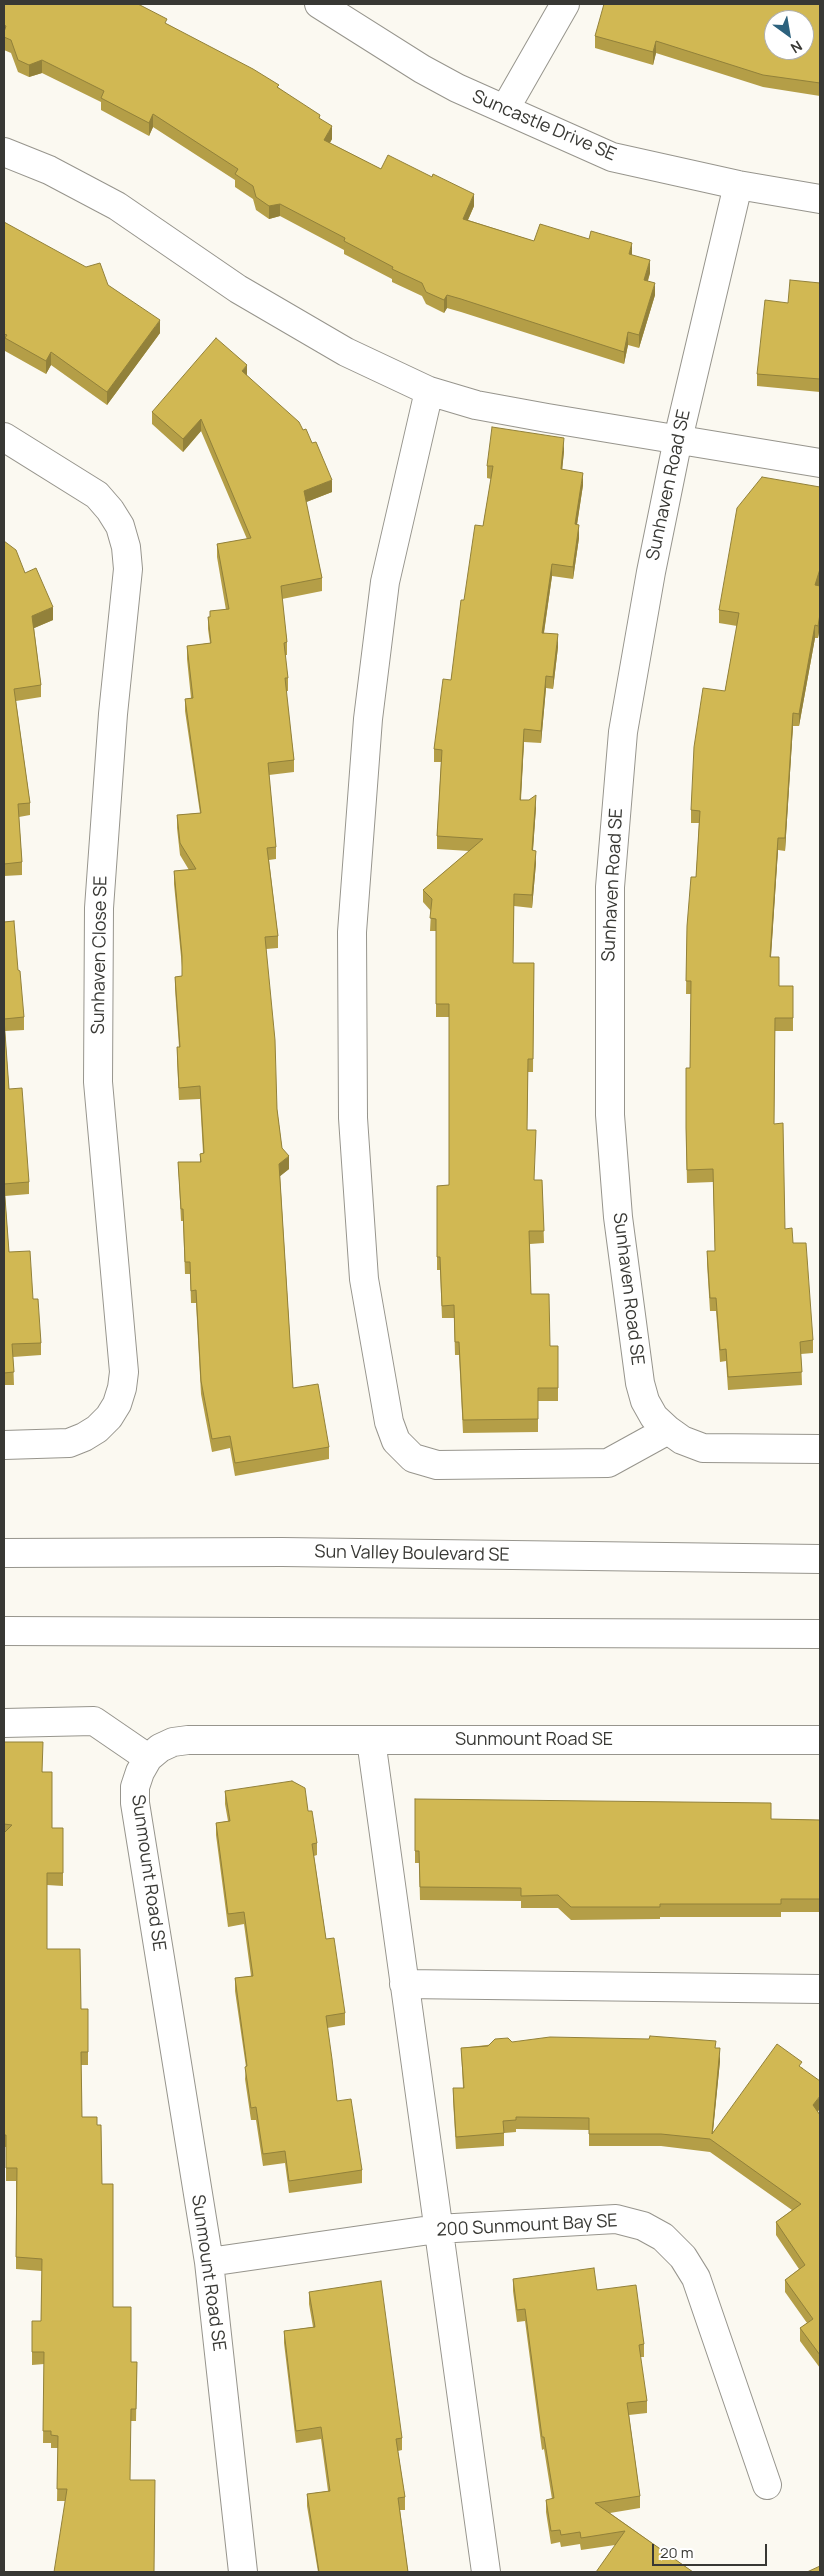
<!DOCTYPE html>
<style>
body{margin:0}
#map{position:relative;width:824px;height:2576px;overflow:hidden;background:#fbf9f1;font-family:Manrope,sans-serif}
canvas{display:block}
.frame{position:absolute;inset:0;border:5px solid #383834;pointer-events:none}
.north{position:absolute;left:764px;top:10px;width:50px;height:50px;box-sizing:border-box;background:#fff;border:1px solid #afafae;border-radius:50%;rotate:148deg;font-size:14px;font-weight:700;line-height:20px;text-align:center;color:#383834}
.north::after{content:'';display:block;margin:auto;width:18px;height:22px;background:#2d627e;clip-path:polygon(50% 0,100% 100%,50% 72%,0 100%)}
.scale{position:absolute;left:652px;top:2544px;width:115px;height:22px;box-sizing:border-box;border:2px solid #383834;border-top:0;padding-left:6px;font-size:15px;line-height:18px;white-space:nowrap;color:#383834;-webkit-text-stroke:4px #fff;paint-order:stroke}
</style>
<div id="map">
<canvas width="824" height="2576"></canvas>
<div class="frame"></div>
<div class="north">N</div>
<div class="scale">20 m</div>
</div>
<script>
const ctx = document.querySelector('canvas').getContext('2d');
ctx.lineJoin = 'round';
const poly = rows => new Path2D(rows.map(r => 'M' + r).join(''));
function trace(path, color, width, dash) { ctx.strokeStyle = color; ctx.lineWidth = width; ctx.lineCap = dash ? 'butt' : 'round'; ctx.setLineDash(dash || []); ctx.stroke(path); }
function fillPath(path, color) { ctx.fillStyle = color; ctx.fill(path, 'evenodd'); }
function write(font, color, halo, rows, align = 'center') {
  ctx.font = font + ' Manrope,sans-serif'; ctx.lineWidth = 4.5; ctx.setLineDash([]); ctx.textBaseline = 'middle'; ctx.strokeStyle = halo; ctx.fillStyle = color; for (const [text, x, y, turn = 0] of rows) {
    ctx.save(); ctx.translate(x, y); ctx.rotate((+turn || 0) * Math.PI / 180); ctx.textAlign = isNaN(turn) ? turn : align; if (halo) ctx.strokeText(text, 0, 0); ctx.fillText(text, 0, 0); ctx.restore();
  }
}
const minor = poly([
 [319,4,422,69,457,88,612,157,738,185,820,199],
 [505,109,565,4],
 [4,152,49,170,117,206,238,289,346,352,429,391,476,405,547,418,820,463],
 [738,185,678,439,651,572,623,732,610,887,610,1115,618,1217,640,1383,645,1401,654,1417,668,1430,682,1440,703,1448,820,1449],
 [429,391,385,582,368,719,352,932,353,1118,364,1279,389,1422,396,1441,413,1458,437,1465,608,1463,668,1430],
 [4,437,97,495,110,510,120,526,126,547,128,569,113,714,99,908,98,1082,124,1372,122,1388,117,1404,109,1417,97,1429,84,1437,69,1443,4,1445],
 [4,1723,94,1721,148,1758],
 [371,1740,486,2572],
 [404,1984,820,1989],
 [209,2262,437,2229,616,2219,643,2226,663,2237,683,2257,696,2278,767,2485],
 [243,2572,209,2262,135,1803,135,1787,140,1772,148,1758,160,1748,173,1742,188,1740,820,1740]
]);
const major = poly([
 [4,1553,282,1552,820,1559],
 [4,1631,820,1634]
]);
trace(minor, '#97958d', 30);
trace(major, '#97958d', 30);
trace(minor, '#fff', 28);
trace(major, '#fff', 28);
fillPath(poly([
 [4,4,167,24,279,88,320,119,332,139,330,143,381,169,474,206,468,220,534,241,632,255,650,273,648,281,655,295,639,348,628,345,624,364,461,312,447,308,444,313,426,304,422,296,392,282,392,279,344,254,344,250,280,216,269,219,256,210,253,199,235,187,235,180,153,127,149,136,101,110,101,102,42,73,29,77,18,72,11,53,4,50],
 [820,4,820,96,763,87,656,53,653,65,595,48,595,36],
 [4,222,108,285,160,333,107,405,51,365,46,374,5,351,5,347,4,346],
 [820,283,820,392,757,386,757,374,788,303],
 [247,376,303,430,332,492,306,502,322,578,322,591,282,599,287,642,287,655,285,655,288,678,288,691,286,691,294,760,294,772,269,775,276,847,276,859,269,860,278,936,278,948,266,949,277,1109,282,1148,289,1169,280,1176,293,1388,329,1447,329,1459,235,1476,230,1448,212,1452,201,1394,196,1303,191,1303,190,1274,185,1274,183,1221,181,1221,178,1162,200,1162,200,1154,203,1153,200,1099,179,1100,177,1060,177,1047,179,1047,175,989,175,977,182,976,182,967,174,884,174,871,189,870,180,855,177,828,177,815,200,813,185,711,185,699,191,698,187,659,187,646,210,643,208,629,208,617,210,617,210,611,226,610,217,557,217,544,247,539,201,431,183,452,152,424,152,412],
 [564,451,562,469,583,485,577,525,579,538,573,579,552,576,544,633,558,647,553,689,546,688,541,743,524,742,521,800,536,807,533,850,536,863,532,908,514,906,513,963,534,963,533,1072,528,1072,527,1130,534,1180,542,1180,544,1243,530,1244,531,1294,550,1346,558,1346,558,1401,538,1401,538,1432,463,1433,459,1355,455,1355,454,1318,442,1318,440,1270,437,1270,437,1186,449,1185,449,1017,436,1017,436,931,430,931,431,911,423,902,423,890,469,851,437,849,437,836,441,762,434,762,434,749,451,680,483,526,491,479,487,478,487,466],
 [820,487,820,582,819,586,820,586,820,626,818,638,815,638,799,726,793,726,785,851,778,850,771,957,779,986,793,986,793,1031,775,1031,774,1124,785,1229,793,1243,813,1340,813,1353,801,1354,802,1385,728,1390,726,1361,720,1362,716,1311,710,1311,707,1264,707,1251,715,1251,713,1182,687,1183,686,1141,686,1068,690,1068,691,994,686,994,687,926,696,877,699,823,691,823,691,810,725,691,737,626,719,623,719,610],
 [4,541,25,573,53,620,34,628,41,685,41,697,16,701,30,803,30,815,19,817,22,862,22,875,4,876],
 [4,922,18,970,24,1017,24,1030,5,1031,9,1089,29,1182,29,1194,5,1196,9,1252,33,1299,41,1343,41,1355,13,1357,14,1385,4,1385],
 [4,1742,43,1772,52,1828,63,1828,63,1886,47,1885,47,1949,81,2009,88,2009,88,2065,81,2065,82,2117,97,2125,102,2184,113,2307,131,2362,137,2362,136,2421,131,2421,65,2501,57,2501,58,2448,51,2448,51,2443,43,2443,44,2364,32,2365,32,2321,41,2321,42,2271,16,2269,16,2181,6,2181,6,2147,4,2147],
 [225,1791,308,1811,317,1843,317,1855,314,1856,326,1939,345,2013,345,2025,327,2028,337,2101,362,2170,362,2183,289,2193,285,2163,263,2166,256,2120,251,2120,245,2079,246,2067,235,1991,235,1978,251,1976,244,1924,228,1927,216,1835,216,1823,228,1821,225,1804],
 [415,1799,771,1819,820,1820,820,1912,781,1912,781,1917,660,1917,660,1919,571,1920,558,1908,521,1908,521,1901,420,1900,419,1863,415,1863],
 [512,2042,716,2048,720,2061,713,2132,802,2067,820,2108,818,2112,820,2115,820,2368,800,2341,800,2328,807,2323,785,2292,785,2280,799,2269,776,2235,776,2222,792,2210,710,2152,661,2146,589,2146,589,2130,516,2129,516,2132,504,2133,504,2146,456,2149,453,2100,453,2088,463,2088,461,2048],
 [513,2279,597,2290,644,2344,644,2357,640,2357,647,2401,647,2413,629,2415,640,2496,640,2508,610,2513,693,2572,615,2545,581,2550,580,2544,561,2547,560,2542,551,2544,546,2512,546,2500,552,2499,544,2449,542,2450,525,2321,517,2322,513,2291],
 [309,2292,402,2438,402,2450,398,2451,405,2497,405,2510,400,2510,408,2572,318,2572,307,2506,307,2494,328,2491,321,2439,296,2443,284,2343,284,2331,313,2327,309,2304]
]), '#b49e47');
fillPath(poly([
 [656,41,656,53,653,65,653,52],
 [42,60,42,73,29,77,29,65],
 [153,114,153,127,149,136,149,123],
 [332,126,332,139,324,152,324,140],
 [474,194,474,206,463,231,463,219],
 [280,204,280,216,269,219,269,206],
 [632,243,632,256,629,254],
 [650,260,650,273,644,292,644,280],
 [655,283,655,295,639,348,639,335],
 [447,295,447,308,444,313,444,300],
 [160,320,160,333,107,405,107,392],
 [628,332,628,345,624,364,624,352],
 [51,352,51,365,46,374,46,361],
 [247,365,247,378,242,371],
 [201,419,201,431,183,452,183,439],
 [564,438,564,451,561,482,561,469],
 [583,473,583,485,575,537,575,524],
 [332,480,332,492,304,503,304,491],
 [579,525,579,538,573,579,573,567],
 [552,564,552,576,542,645,542,633],
 [820,569,820,582,815,598,815,585],
 [53,607,53,620,32,629,32,616],
 [820,614,820,626,818,638,818,626],
 [815,625,815,638,799,726,799,714],
 [558,634,558,647,553,689,553,677],
 [546,676,546,688,541,743,541,731],
 [793,713,793,726,785,851,785,838],
 [524,729,524,742,520,812,520,800],
 [536,795,536,807,532,863,532,850],
 [778,838,778,850,770,970,770,957],
 [536,851,536,863,532,908,532,895],
 [289,1156,289,1169,279,1177,279,1164],
 [720,2048,720,2061,712,2140,712,2134],
 [820,2096,820,2108,813,2118,813,2105]
]), '#92813a');
const building = poly([
 [4,4,138,4,167,19,165,23,253,69,279,85,277,87,320,115,319,118,332,126,324,140,381,169,388,155,432,177,433,174,474,194,463,219,534,241,540,224,589,239,591,231,632,243,629,254,650,260,644,280,655,283,639,335,628,332,624,352,461,299,447,295,444,300,426,292,422,283,392,269,393,267,344,241,345,238,280,204,269,206,256,197,253,186,235,174,238,169,153,114,149,123,101,98,104,91,42,60,29,65,18,60,11,40,4,37,4,32,6,26,4,25,4,4],
 [604,4,820,4,820,83,763,75,656,41,653,52,595,36,604,4],
 [774,20,804,20,804,50,774,50,774,20],
 [4,222,86,267,100,263,108,285,160,320,107,392,51,352,46,361,5,338,7,335,4,334,4,222],
 [790,280,820,283,820,379,757,374,765,300,788,303,790,280],
 [216,338,247,365,242,371,299,422,303,430,306,429,312,443,316,442,332,480,304,491,322,578,281,586,287,642,284,643,288,678,285,678,294,760,268,763,276,847,267,848,278,936,265,937,275,1040,277,1109,282,1148,289,1156,279,1164,293,1388,318,1384,329,1447,235,1463,230,1436,212,1439,201,1381,196,1290,191,1291,190,1262,185,1262,183,1209,181,1209,178,1162,201,1162,200,1154,204,1153,200,1086,179,1088,177,1047,180,1047,175,977,182,976,182,956,174,871,196,869,180,843,177,815,201,813,185,699,193,698,187,646,211,643,208,617,210,617,210,611,229,609,217,544,251,538,201,419,183,439,152,412,216,338],
 [492,427,564,438,561,469,583,473,575,524,579,525,573,567,552,564,542,633,558,634,553,677,546,676,541,731,524,729,520,800,529,800,536,795,532,850,536,851,532,895,514,894,513,963,534,963,533,1059,528,1059,527,1130,536,1130,534,1180,542,1180,544,1231,529,1231,531,1294,549,1294,550,1346,558,1346,558,1388,538,1388,538,1419,463,1420,459,1342,455,1342,454,1305,442,1306,440,1257,437,1257,437,1186,449,1185,449,1004,436,1004,436,919,430,918,432,899,423,890,483,839,437,836,442,750,434,749,443,679,451,680,461,600,464,600,475,525,483,526,493,466,487,466,492,427],
 [762,477,820,487,820,569,815,585,820,586,820,614,818,626,815,625,799,714,793,713,785,838,778,838,770,957,779,957,779,986,793,986,793,1018,775,1018,774,1124,783,1123,785,1229,792,1228,793,1243,806,1243,813,1340,800,1342,802,1372,728,1377,726,1349,720,1350,716,1298,710,1298,707,1251,715,1251,713,1169,687,1170,686,1128,686,1068,690,1068,691,981,686,981,687,926,691,877,696,877,700,811,691,810,694,747,703,688,725,691,739,613,719,610,737,508,762,477],
 [4,541,16,550,25,573,36,568,53,607,32,616,41,685,14,689,30,803,18,804,22,862,4,864,4,541],
 [14,921,18,970,20,971,24,1017,4,1019,9,1089,22,1088,29,1182,4,1184,9,1252,30,1251,33,1299,38,1299,41,1343,12,1344,14,1372,4,1373,4,922,14,921],
 [4,1742,43,1742,42,1772,52,1772,52,1828,63,1828,63,1873,47,1873,47,1949,80,1949,81,2009,88,2009,88,2052,81,2052,82,2117,97,2117,97,2125,101,2125,102,2184,113,2184,113,2307,131,2307,131,2362,137,2362,136,2409,131,2409,130,2480,155,2480,154,2572,54,2572,67,2489,57,2489,58,2436,51,2435,51,2431,43,2431,44,2352,32,2352,32,2321,41,2321,42,2259,16,2257,17,2168,6,2168,6,2135,4,2135,4,1833,12,1825,4,1824,4,1742],
 [292,1781,305,1788,308,1811,312,1811,317,1843,312,1844,326,1939,334,1938,345,2013,326,2016,332,2059,337,2101,351,2099,362,2170,289,2181,285,2151,263,2154,256,2107,251,2108,245,2067,247,2066,235,1978,253,1976,244,1912,228,1914,216,1823,230,1821,225,1791,292,1781],
 [415,1799,771,1803,771,1819,820,1820,820,1899,781,1899,781,1904,660,1904,660,1907,571,1907,558,1895,521,1896,521,1888,420,1887,419,1851,415,1851,415,1799],
 [650,2036,716,2041,715,2048,720,2048,712,2134,777,2044,802,2062,799,2066,820,2081,820,2096,813,2105,820,2115,820,2355,800,2328,813,2319,785,2280,805,2265,776,2222,801,2204,710,2139,661,2134,589,2134,589,2118,516,2117,516,2120,503,2121,504,2133,456,2137,453,2088,464,2088,461,2048,488,2046,495,2039,508,2038,512,2042,550,2037,649,2039,650,2036],
 [594,2268,597,2290,636,2285,644,2344,639,2345,647,2401,627,2403,640,2496,595,2503,693,2572,596,2572,625,2531,581,2538,580,2532,561,2535,560,2530,551,2531,546,2500,554,2498,544,2437,542,2437,525,2309,517,2310,513,2279,594,2268],
 [381,2281,402,2438,396,2439,405,2497,398,2498,408,2572,319,2572,307,2494,330,2491,321,2427,296,2431,284,2331,315,2327,309,2292,381,2281],
 [820,2566,820,2572,807,2572,820,2566]
]);
fillPath(building, '#d1b853');
trace(building, '#92813a', 1);
write('18px', '#383834', '#fff', [
 ["Suncastle Drive SE",544,126,23],
 ["Sunhaven Road SE",669,485,-78],
 ["Sunhaven Road SE",613,885,-87],
 ["Sunhaven Close SE",100,955,-89],
 ["Sunhaven Road SE",628,1289,83],
 ["Sun Valley Boulevard SE",412,1554,1],
 ["Sunmount Road SE",534,1740],
 ["Sunmount Road SE",148,1873,82],
 ["200 Sunmount Bay SE",527,2226,-3],
 ["Sunmount Road SE",208,2273,82]
]);
</script>
